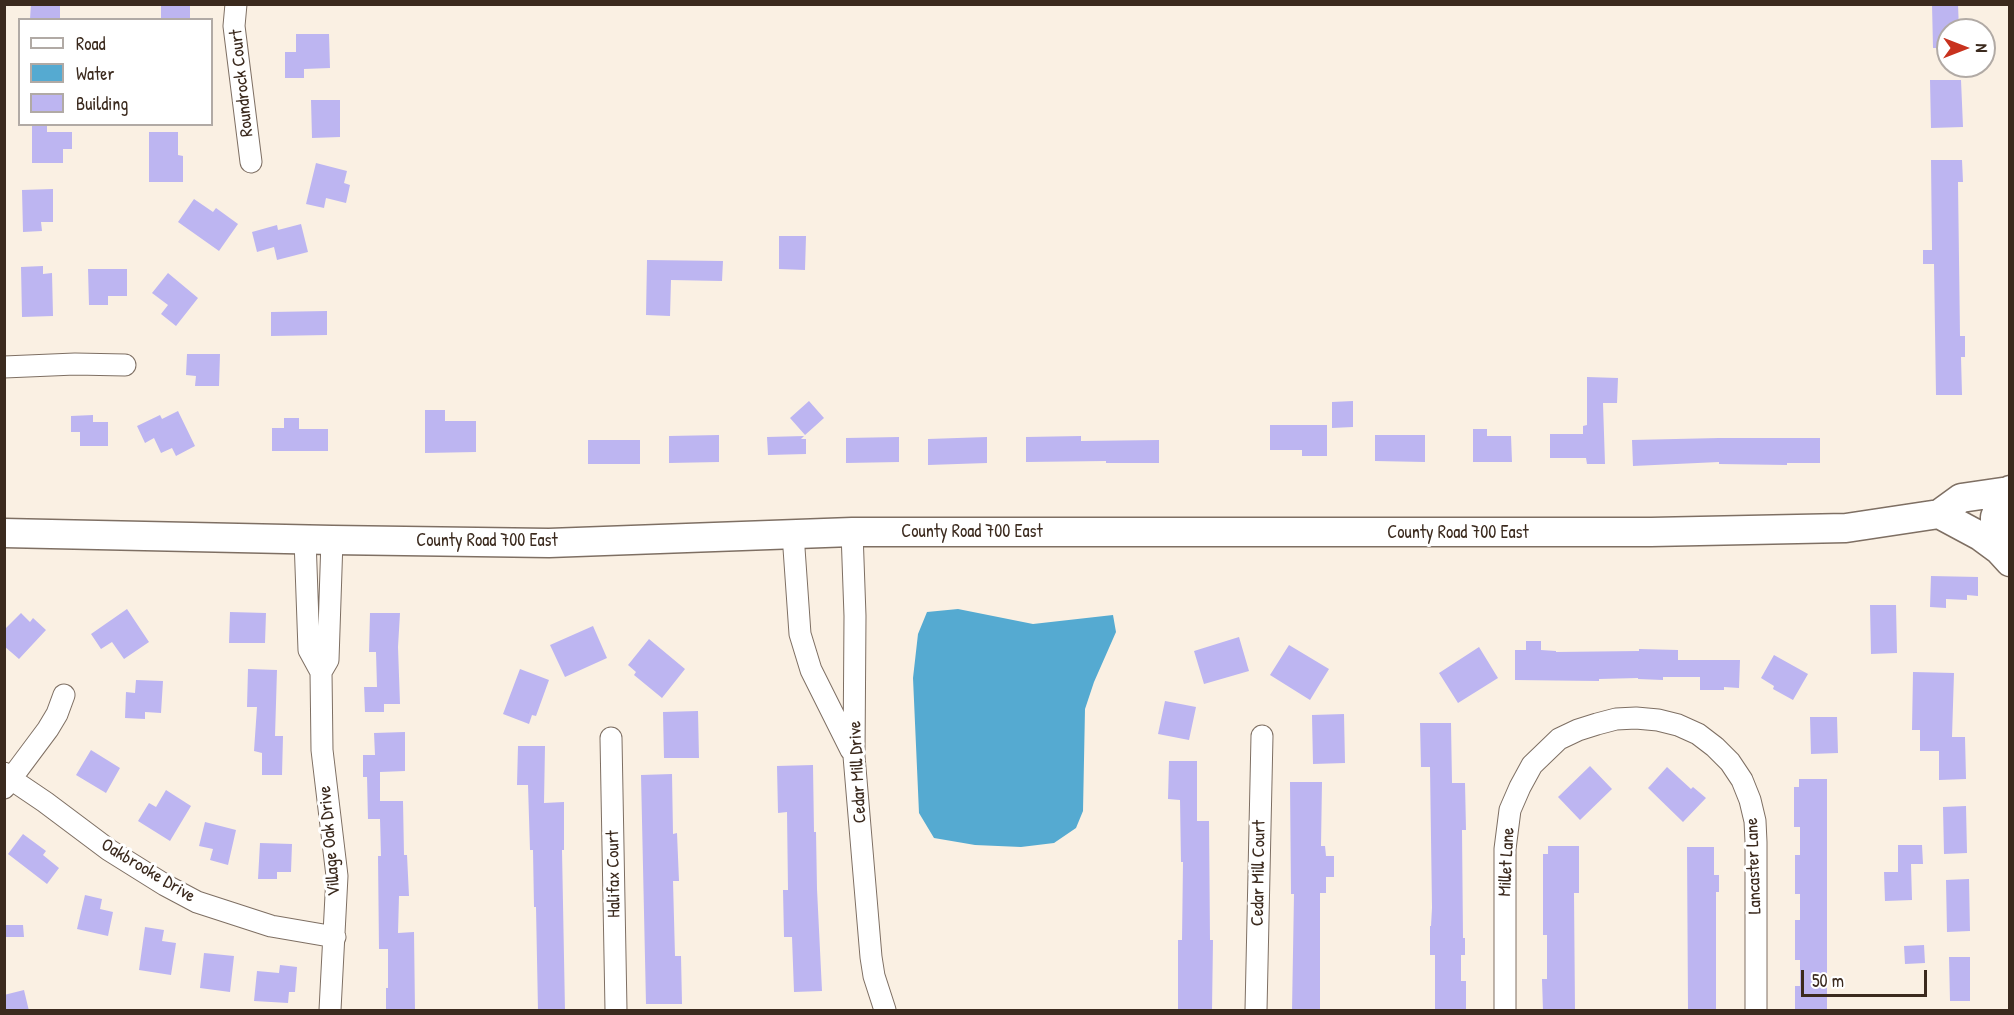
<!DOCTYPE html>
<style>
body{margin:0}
#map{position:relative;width:2014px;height:1015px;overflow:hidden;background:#faf0e3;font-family:"Patrick Hand",sans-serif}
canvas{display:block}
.frame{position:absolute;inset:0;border:6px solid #3b2a1e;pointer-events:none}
.legend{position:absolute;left:18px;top:18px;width:195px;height:108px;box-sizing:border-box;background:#fff;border:2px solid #b1aaa5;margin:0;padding:8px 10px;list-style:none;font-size:18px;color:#3b2a1e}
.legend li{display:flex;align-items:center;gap:12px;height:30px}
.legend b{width:30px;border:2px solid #b1aaa5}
.north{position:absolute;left:1936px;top:18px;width:60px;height:60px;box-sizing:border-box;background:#fff;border:2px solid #b1aaa5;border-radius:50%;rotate:90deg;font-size:16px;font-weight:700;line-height:24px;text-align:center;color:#3b2a1e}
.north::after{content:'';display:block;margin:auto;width:21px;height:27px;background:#c8321e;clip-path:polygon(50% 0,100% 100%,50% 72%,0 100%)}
.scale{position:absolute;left:1801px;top:970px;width:126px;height:27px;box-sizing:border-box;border:3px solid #3b2a1e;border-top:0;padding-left:8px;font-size:18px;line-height:21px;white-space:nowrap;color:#3b2a1e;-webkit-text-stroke:4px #fff;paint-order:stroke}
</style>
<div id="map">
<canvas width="2014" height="1015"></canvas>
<div class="frame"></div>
<ul class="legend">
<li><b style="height:8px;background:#fff"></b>Road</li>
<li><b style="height:16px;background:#55aad1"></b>Water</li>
<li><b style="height:16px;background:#bdb5f1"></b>Building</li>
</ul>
<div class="north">N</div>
<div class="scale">50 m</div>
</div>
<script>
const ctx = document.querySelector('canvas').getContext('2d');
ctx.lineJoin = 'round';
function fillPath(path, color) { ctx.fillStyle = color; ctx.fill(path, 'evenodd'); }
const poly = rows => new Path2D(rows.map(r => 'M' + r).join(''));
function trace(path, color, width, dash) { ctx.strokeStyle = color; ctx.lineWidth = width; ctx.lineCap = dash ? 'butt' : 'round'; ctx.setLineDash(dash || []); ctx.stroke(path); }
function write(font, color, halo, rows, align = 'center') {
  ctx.font = font + ' "Patrick Hand",sans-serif'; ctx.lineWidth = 6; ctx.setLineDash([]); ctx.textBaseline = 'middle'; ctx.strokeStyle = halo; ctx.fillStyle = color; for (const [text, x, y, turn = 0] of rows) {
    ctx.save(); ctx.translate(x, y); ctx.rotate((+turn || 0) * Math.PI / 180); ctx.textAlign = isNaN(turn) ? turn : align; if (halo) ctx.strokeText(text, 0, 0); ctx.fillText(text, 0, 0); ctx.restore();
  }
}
fillPath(poly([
 [958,609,1033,624,1113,615,1116,632,1094,682,1085,709,1083,811,1076,828,1054,843,1021,847,975,845,934,838,919,813,913,678,918,634,927,612]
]), '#55aad1');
fillPath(poly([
 [31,4,60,4,60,20,30,19],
 [161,4,190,4,190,20,161,20],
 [1932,4,1958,4,1959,30,1948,30,1948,48,1933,48],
 [296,34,329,34,330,68,304,69,304,78,285,78,285,52,296,52],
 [1930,80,1961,80,1963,127,1931,128],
 [311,100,340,100,340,137,312,138],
 [32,124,47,124,47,132,72,132,72,149,63,149,63,163,32,163],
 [149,132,178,132,178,155,183,156,183,182,149,182],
 [1931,160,1962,160,1963,182,1958,182,1960,336,1965,336,1965,357,1961,357,1962,395,1936,395,1934,264,1923,264,1923,250,1932,250],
 [316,163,347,171,344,183,350,185,346,203,326,198,324,208,306,204],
 [53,189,53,222,41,222,42,231,23,232,22,190],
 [194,199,213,212,216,208,238,224,219,251,178,222],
 [301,224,308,252,277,260,274,247,257,252,252,232,277,225,278,230],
 [779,236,806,236,805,270,779,269],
 [647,260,723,261,722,281,671,280,670,316,646,315],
 [43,266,43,274,52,273,53,316,22,317,21,267],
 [88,269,127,269,127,296,108,296,108,305,89,305],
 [168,273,198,298,176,326,161,314,168,305,152,293],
 [327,311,327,335,271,336,271,312],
 [187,354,220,354,219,386,195,386,196,376,186,375],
 [1587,377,1618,378,1617,403,1603,403,1605,464,1587,464,1586,458,1550,458,1550,434,1583,434,1583,426,1587,425],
 [809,401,824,418,805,435,790,418],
 [1353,401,1353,427,1332,428,1332,402],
 [425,410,445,410,445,421,476,421,476,452,425,453],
 [178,411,195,446,176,456,172,448,161,453,154,438,145,443,137,426,160,415,162,419],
 [93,415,93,422,108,422,108,446,80,446,80,432,71,432,71,416],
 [284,418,299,418,299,429,328,429,328,451,272,451,272,428,284,428],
 [1270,425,1327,425,1327,456,1302,456,1302,450,1270,450],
 [1473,429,1487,429,1487,436,1511,436,1512,462,1473,462],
 [719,435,719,462,669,463,669,436],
 [1375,435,1425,435,1425,462,1375,461],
 [804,436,801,439,806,439,806,454,768,455,767,437],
 [1081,436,1081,441,1159,440,1159,463,1106,463,1106,461,1026,462,1026,437],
 [899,437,899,462,846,463,846,438],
 [987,437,987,463,928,465,928,439],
 [1719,438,1820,438,1820,463,1787,463,1787,465,1719,464,1719,462,1633,466,1632,440],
 [588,440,640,440,640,464,588,464],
 [1931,576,1978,577,1978,596,1967,595,1967,600,1946,599,1946,608,1930,607],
 [1870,605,1896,605,1897,653,1871,654],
 [127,609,149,642,124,659,112,642,101,649,91,634],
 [230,612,266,613,265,643,229,643],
 [21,613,30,622,33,618,46,630,19,659,4,646,4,630],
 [370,613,400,613,398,647,400,704,384,704,384,712,365,712,364,687,377,687,376,652,369,652],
 [593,626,607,658,565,677,550,645],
 [1239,637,1249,671,1204,684,1194,651],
 [649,639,685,669,662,698,634,675,636,672,628,665],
 [1526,641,1541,641,1541,650,1556,651,1556,652,1639,651,1639,649,1678,650,1678,660,1740,660,1739,688,1724,687,1724,690,1700,690,1700,677,1663,677,1663,680,1638,679,1638,678,1599,679,1599,681,1515,680,1515,650,1526,650],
 [1289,645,1329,669,1310,700,1270,675],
 [1479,647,1498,678,1458,703,1439,673],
 [1774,655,1808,674,1793,700,1773,689,1774,686,1761,678],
 [248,669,277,670,275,736,283,736,282,775,262,775,262,753,254,751,257,707,247,707],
 [520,669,549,680,536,716,532,715,529,724,503,714],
 [1913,672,1954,673,1952,737,1965,737,1966,779,1939,780,1939,751,1920,751,1920,730,1912,730],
 [136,680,163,681,161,713,145,712,145,719,125,718,126,692,135,693],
 [1165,701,1196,707,1189,740,1158,734],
 [698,711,699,758,664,758,663,712],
 [1344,714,1345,763,1313,764,1312,715],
 [1810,717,1837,717,1838,753,1811,754],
 [1420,723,1451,723,1452,783,1465,783,1466,830,1462,830,1463,938,1465,938,1465,955,1461,955,1461,981,1466,981,1466,1011,1435,1011,1435,955,1430,955,1430,926,1431,926,1432,908,1430,767,1421,767],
 [405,732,405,771,380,772,380,801,403,801,404,855,407,855,409,896,399,896,398,933,414,932,415,1011,386,1011,386,988,388,988,388,949,379,949,378,856,381,856,380,819,368,819,367,777,363,777,363,755,375,755,374,733],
 [518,746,545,746,544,803,564,802,564,850,562,850,565,1011,538,1011,536,907,534,907,533,850,530,850,528,785,517,785],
 [91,750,120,768,106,793,76,775],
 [1169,761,1197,761,1197,821,1209,821,1210,940,1213,940,1212,1011,1178,1011,1178,940,1182,940,1183,862,1181,862,1180,800,1168,799],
 [813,765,814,832,816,832,817,889,822,991,794,992,792,937,784,937,783,890,788,890,787,812,778,813,777,766],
 [1590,766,1612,789,1580,820,1558,797],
 [1667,767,1691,789,1693,787,1706,798,1683,822,1648,788],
 [672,774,673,834,677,833,679,881,673,881,675,956,681,956,682,1004,646,1004,641,775],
 [1799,779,1827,779,1827,1011,1795,1011,1795,986,1800,986,1800,960,1795,960,1795,920,1800,920,1800,894,1795,894,1795,855,1800,855,1800,827,1794,827,1794,787,1799,787],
 [1290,782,1322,782,1321,846,1325,846,1326,856,1334,856,1334,877,1326,877,1326,893,1320,893,1320,1011,1292,1011,1294,894,1291,894],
 [166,790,191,806,170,841,138,821,149,803,156,807],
 [1966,806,1967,853,1944,854,1943,807],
 [205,822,236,830,228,865,210,860,213,849,199,846],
 [23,834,46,851,43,855,59,868,47,884,8,854],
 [260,843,292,844,291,872,277,872,277,879,258,879],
 [1898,845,1922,845,1923,864,1911,864,1912,900,1885,901,1884,872,1898,872],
 [1548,846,1579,846,1579,893,1574,893,1575,1011,1543,1011,1542,979,1547,979,1547,935,1543,935,1543,854,1548,854],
 [1687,847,1714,847,1714,875,1719,875,1719,892,1716,892,1716,1010,1688,1010],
 [1969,879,1970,931,1947,932,1946,880],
 [85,895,102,899,100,909,113,912,108,936,77,929],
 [4,925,23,925,24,937,4,937],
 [145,927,164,930,162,941,176,943,171,975,139,970],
 [1924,945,1925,963,1905,964,1904,946],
 [204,953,234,956,230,992,200,988],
 [1949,957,1970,957,1970,1001,1950,1001],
 [280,965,297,967,295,992,289,992,288,1003,254,1001,257,971,279,973],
 [24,990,29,1011,4,1011,4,995]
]), '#bdb5f1');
const minor = poly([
 [236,4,234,26,251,162],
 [4,367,75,364,125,365],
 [852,532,855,616,854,756,871,957,874,976,885,1010],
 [793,534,800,634,811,670,851,750],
 [305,539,309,650,321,672,322,750,337,876,330,1010],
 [321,672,328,660,332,540],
 [611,738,616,1010],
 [4,773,11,779,45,802,109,850,165,885,197,902,271,926,335,937],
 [4,788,48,729,57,714,64,695],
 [1256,1010,1262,736],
 [1505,1010,1505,849,1510,810,1520,787,1532,765,1559,739,1578,730,1597,724,1616,719,1636,718,1658,720,1678,725,1698,734,1715,747,1730,762,1742,780,1750,800,1755,821,1756,842,1756,1010]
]);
const secondary = poly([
 [2010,490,2000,504,1995,517,1995,531,1999,550,2010,562],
 [1939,514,1980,536,1999,550],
 [4,533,332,540,549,543,852,532,1651,532,1846,528,1939,514,1961,498,2009,491]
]);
trace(minor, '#7e6f63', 23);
trace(secondary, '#7e6f63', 31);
trace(minor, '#fff', 21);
trace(secondary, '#fff', 28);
write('18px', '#3b2a1e', '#fff', [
 ["Roundrock Court",242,83,-96],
 ["County Road 700 East",972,532],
 ["County Road 700 East",1458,533],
 ["County Road 700 East",487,541],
 ["Cedar Mill Drive",858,772,-93],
 ["Village Oak Drive",330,841,-95],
 ["Millet Lane",1507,862,-87],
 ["Lancaster Lane",1754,866,-92],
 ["Oakbrooke Drive",148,871,31],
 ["Cedar Mill Court",1259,873,-89],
 ["Halifax Court",614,874,-91]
]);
</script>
